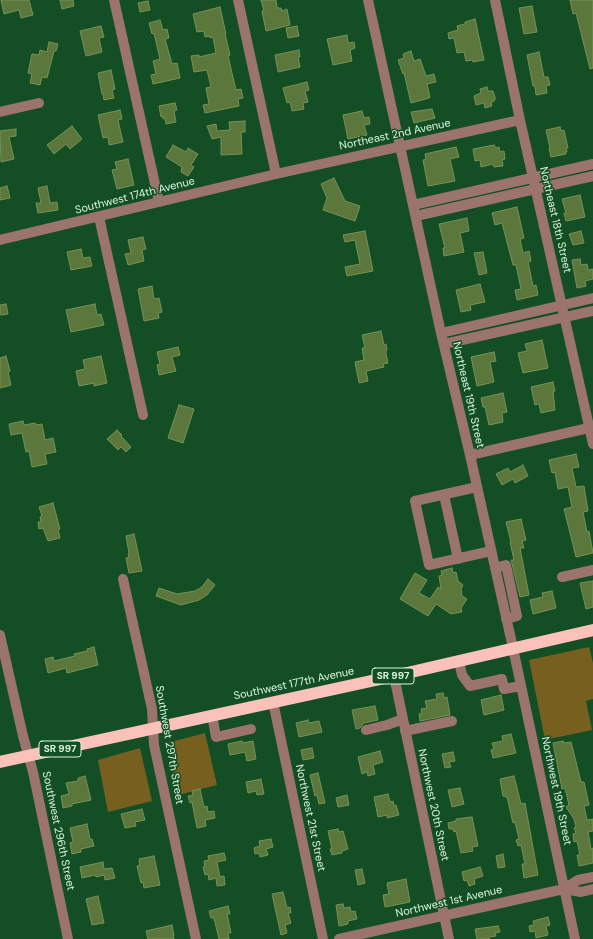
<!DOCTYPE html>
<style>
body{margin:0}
canvas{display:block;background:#134e25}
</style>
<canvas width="593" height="939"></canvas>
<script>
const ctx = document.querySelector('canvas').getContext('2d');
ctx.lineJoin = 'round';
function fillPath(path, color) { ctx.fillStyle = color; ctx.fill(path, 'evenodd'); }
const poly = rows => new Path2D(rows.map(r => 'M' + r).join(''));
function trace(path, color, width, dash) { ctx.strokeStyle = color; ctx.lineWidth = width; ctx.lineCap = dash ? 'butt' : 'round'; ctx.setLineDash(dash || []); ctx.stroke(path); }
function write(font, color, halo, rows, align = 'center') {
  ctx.font = font + ' "DM Sans",sans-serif'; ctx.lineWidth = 3; ctx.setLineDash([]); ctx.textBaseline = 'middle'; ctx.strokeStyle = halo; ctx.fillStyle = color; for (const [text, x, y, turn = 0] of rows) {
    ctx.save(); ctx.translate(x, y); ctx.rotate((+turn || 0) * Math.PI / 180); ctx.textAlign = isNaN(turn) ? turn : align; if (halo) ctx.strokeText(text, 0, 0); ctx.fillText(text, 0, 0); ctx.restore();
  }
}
fillPath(poly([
 [589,647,593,663,593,699,586,701,592,730,545,740,529,660],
 [205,733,217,785,178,795,167,743],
 [140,748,152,801,108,812,98,760]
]), '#765f1f');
const building = poly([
 [1,0,29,0,33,15,21,18,19,10,4,14,1,0],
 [60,0,73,0,74,6,62,9,60,0],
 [261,0,276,0,277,8,281,8,282,11,287,9,290,25,266,31,262,11,264,11,261,0],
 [570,0,593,0,593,68,590,69,576,13,573,14,570,0],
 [148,1,150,10,140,12,138,3,148,1],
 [532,6,537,32,524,34,519,8,532,6],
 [220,7,226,34,225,34,230,55,228,56,236,90,241,89,243,98,238,99,239,106,205,113,203,105,209,104,206,88,211,87,207,70,194,72,191,56,199,55,199,57,216,53,213,37,210,38,210,36,205,37,204,31,197,32,193,14,220,7],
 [475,19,484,60,473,62,473,60,466,61,464,52,457,53,454,38,449,39,448,33,458,30,457,26,465,24,465,22,475,19],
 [160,20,163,30,167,29,169,38,165,39,172,64,177,63,180,78,153,84,151,75,156,74,153,61,160,59,154,33,152,34,149,23,160,20],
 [101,26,104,37,99,38,102,52,86,56,80,31,101,26],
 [297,26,299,36,288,38,286,28,297,26],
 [347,35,348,43,354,42,355,48,350,50,352,61,333,65,327,39,347,35],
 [49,42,58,44,56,51,54,51,47,78,42,77,40,85,30,83,32,74,28,73,32,54,39,55,40,50,47,52,49,42],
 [299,50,300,57,298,57,300,67,278,72,275,55,299,50],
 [411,51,414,61,420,59,426,76,434,74,436,82,427,84,430,97,429,98,411,103,404,73,403,74,398,60,404,58,403,54,411,51],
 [539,52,544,77,548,77,550,85,546,86,547,93,536,95,535,86,533,86,527,55,539,52],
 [111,70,115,89,112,90,114,98,104,100,103,94,102,94,98,73,111,70],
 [307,82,309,90,305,91,308,102,303,103,304,109,292,111,290,102,287,103,283,88,307,82],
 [487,87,488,91,493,91,495,97,495,100,491,103,492,106,485,108,484,103,476,105,474,96,481,93,480,89,487,87],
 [175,103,177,110,174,111,176,122,166,124,165,118,163,119,163,116,161,117,159,106,175,103],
 [432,109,435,118,414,123,411,112,432,109],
 [120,110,122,119,118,120,123,142,109,145,108,137,103,138,98,115,120,110],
 [362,111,364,118,369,117,370,124,364,125,367,135,348,139,343,115,362,111],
 [245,121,245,132,241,132,242,154,221,155,221,137,212,139,207,126,216,124,217,131,230,130,229,122,245,121],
 [72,126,82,139,70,149,66,144,54,154,47,145,72,126],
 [560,127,561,131,564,130,568,148,566,148,567,152,565,152,566,154,551,157,549,148,550,148,546,130,560,127],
 [16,129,16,136,9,137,14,159,1,162,0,131,16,129],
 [173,145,186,152,188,148,198,154,191,165,194,167,188,176,181,172,182,167,166,157,173,145],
 [494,145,496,148,499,147,500,152,504,151,505,159,502,160,503,166,494,167,493,164,481,167,480,160,475,161,473,149,494,145],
 [456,147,459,157,450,159,455,181,428,186,423,160,426,159,425,154,456,147],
 [128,159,134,185,117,189,112,170,117,169,115,162,128,159],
 [334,178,345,201,360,206,355,221,323,210,327,198,321,184,334,178],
 [7,186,10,198,0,200,0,188,7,186],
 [47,186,50,203,57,202,58,210,38,213,36,203,41,203,38,188,47,186],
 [580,195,585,217,566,221,564,213,566,213,562,199,580,195],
 [517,207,524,238,520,239,523,253,529,251,531,261,528,262,533,286,536,285,538,295,517,300,515,290,521,289,516,265,513,265,502,223,495,225,492,213,517,207],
 [467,218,469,231,460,233,464,252,444,256,443,248,445,248,439,224,467,218],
 [365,231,373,271,347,276,345,267,360,264,355,240,345,242,343,235,365,231],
 [581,231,584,243,573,245,569,234,581,231],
 [143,237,146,249,142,250,144,261,128,265,125,254,131,253,128,240,143,237],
 [81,249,83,258,90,257,92,266,71,270,67,252,81,249],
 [483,252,487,273,479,275,474,253,483,252],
 [580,259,581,265,587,264,588,270,593,269,593,279,585,281,586,286,577,288,572,260,580,259],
 [480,284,485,302,470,305,471,310,461,312,456,290,480,284],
 [152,286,154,299,159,298,162,312,158,313,159,318,144,321,138,289,152,286],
 [6,304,8,314,0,315,0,305,6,304],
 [95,304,97,315,101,314,104,325,71,332,66,310,95,304],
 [381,331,384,345,386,344,387,350,386,351,386,354,388,363,383,364,384,367,366,371,368,381,359,383,355,362,364,360,362,348,365,348,362,335,381,331],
 [542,340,548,368,523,373,518,353,527,351,525,344,542,340],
 [178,347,180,355,172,357,176,371,159,375,157,365,160,364,157,352,178,347],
 [494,352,496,361,490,362,494,382,477,386,471,357,494,352],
 [6,356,10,371,8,372,11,385,0,388,0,358,6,356],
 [101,356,107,383,94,386,94,383,79,386,76,371,85,369,83,360,101,356],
 [553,382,555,391,553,391,555,410,541,413,539,404,535,405,531,387,553,382],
 [503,393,507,412,502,413,503,422,489,425,485,407,483,407,481,398,503,393],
 [179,405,194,409,183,443,168,438,179,405],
 [23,421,24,425,35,423,36,425,42,424,45,440,53,438,56,452,45,454,47,464,32,467,29,451,26,452,22,433,11,435,9,424,23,421],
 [117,430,122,435,121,436,131,447,126,452,121,447,118,450,107,439,117,430],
 [576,454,579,467,572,468,576,487,584,486,588,511,583,512,587,532,589,531,593,553,576,557,564,509,572,507,568,487,558,489,555,472,552,473,549,460,576,454],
 [523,465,528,476,515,483,513,479,502,485,496,474,508,468,510,472,523,465],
 [53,503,60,529,58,530,60,538,48,541,43,528,39,529,38,522,41,522,40,517,42,516,39,507,53,503],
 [521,519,526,540,522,541,524,548,520,548,529,595,520,597,511,560,514,560,510,542,511,542,506,522,521,519],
 [134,534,142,571,129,573,126,558,129,557,128,554,129,553,126,536,134,534],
 [452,568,453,573,456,572,458,581,463,585,461,589,462,596,467,599,461,608,462,612,451,614,436,604,428,616,400,599,415,573,427,580,419,593,430,599,438,587,441,589,439,576,442,575,441,571,452,568],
 [208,579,215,585,207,595,199,600,181,605,156,596,159,588,177,594,195,591,202,587,208,579],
 [593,581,593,607,586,609,580,583,593,581],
 [552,591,556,608,533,614,530,600,543,597,542,593,552,591],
 [94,647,98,665,67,673,66,668,48,673,45,659,53,657,54,661,75,656,74,654,87,651,87,649,94,647],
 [443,693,444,698,447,697,450,715,420,721,419,714,422,713,421,709,427,708,425,701,437,699,436,694,443,693],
 [501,695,504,710,484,715,481,700,501,695],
 [375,706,378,720,364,723,360,728,356,729,352,710,375,706],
 [308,720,309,723,319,721,322,732,299,737,296,723,308,720],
 [511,734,516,753,493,758,491,750,494,749,492,743,503,741,502,736,511,734],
 [242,741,242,743,253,741,256,759,247,761,245,752,230,755,228,744,242,741],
 [563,741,563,743,571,742,581,782,584,782,589,805,584,806,587,820,593,819,593,831,588,832,591,849,593,848,593,863,579,866,577,855,580,855,577,841,574,842,573,834,576,833,574,828,576,827,574,819,566,807,569,805,565,788,562,789,553,743,563,741],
 [312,748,314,758,303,760,301,750,312,748],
 [380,751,383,762,373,765,375,774,368,776,367,772,362,774,358,757,380,751],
 [453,752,455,761,449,762,451,767,445,768,442,754,453,752],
 [318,773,325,803,319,804,317,795,315,796,310,775,318,773],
 [85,776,91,800,72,804,72,806,63,808,61,796,69,794,66,783,78,781,78,778,85,776],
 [514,776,521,804,525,803,538,875,524,878,522,864,525,864,521,845,518,846,516,840,519,839,515,822,513,823,507,797,503,796,500,779,514,776],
 [261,779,264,794,257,795,256,791,248,793,246,782,261,779],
 [460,788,464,804,452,807,448,790,460,788],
 [200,789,204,807,207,806,208,812,214,811,215,818,205,820,206,826,197,828,192,802,190,803,188,796,193,795,192,791,200,789],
 [388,794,390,802,393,801,394,806,396,805,399,815,387,818,387,815,378,817,374,797,388,794],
 [347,795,349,805,338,807,336,798,347,795],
 [142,809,145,820,135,822,136,826,125,828,121,814,142,809],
 [472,817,478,846,472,847,473,851,461,853,456,831,454,832,453,829,449,829,448,823,456,821,456,819,472,817],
 [87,824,90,839,92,839,94,846,81,849,81,852,72,854,70,843,73,842,70,828,87,824],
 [338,829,339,832,343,831,348,849,342,851,342,853,332,855,330,849,332,849,328,831,338,829],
 [271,839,273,847,266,849,268,855,260,857,259,853,255,854,254,848,260,846,259,841,271,839],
 [224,853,226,860,217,862,220,877,224,876,225,885,217,886,216,878,209,880,208,874,205,875,203,867,205,867,204,861,209,860,208,856,224,853],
 [503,854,505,867,498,868,496,856,503,854],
 [154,856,160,885,144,888,143,882,141,883,137,866,140,865,139,859,154,856],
 [103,862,104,869,112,868,115,878,105,880,104,875,96,877,95,875,82,878,80,867,103,862],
 [480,867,483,876,474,879,475,884,469,886,467,880,464,881,462,872,480,867],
 [362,869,365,883,358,885,355,870,362,869],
 [406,879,410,902,385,907,383,895,389,894,387,883,406,879],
 [283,892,287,908,290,907,291,913,288,913,291,923,285,925,287,933,281,935,272,894,283,892],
 [98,896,104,923,92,925,86,899,98,896],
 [343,904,344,908,350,907,351,912,355,911,357,919,348,921,348,924,339,926,336,905,343,904],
 [228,906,230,914,227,914,231,933,228,933,229,939,219,939,214,918,211,918,209,911,228,906],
 [548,917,550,925,546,926,548,935,536,938,535,931,530,932,529,926,534,925,533,921,548,917],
 [172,925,174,936,173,936,174,939,148,939,146,931,172,925],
 [498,926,500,932,495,933,496,936,489,937,489,939,477,939,475,929,498,926]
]);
fillPath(building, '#5b773b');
trace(building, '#769256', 1);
trace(poly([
 [114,0,159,202],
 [238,0,276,174],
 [368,0,441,333,470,455,513,648,575,939],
 [495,0,520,120,593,444],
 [0,112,39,103],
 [413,205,593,164],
 [416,216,593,176],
 [99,217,143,415],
 [0,240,276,174,520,120],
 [441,333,593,298],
 [444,344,593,311],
 [470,455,593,427],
 [477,487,415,501,429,565,491,551],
 [444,495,458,559],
 [495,568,506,565,517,616,506,619],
 [562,577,593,570],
 [123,579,152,709,154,745,196,939],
 [0,635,23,736,33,772,68,939],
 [459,661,462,675,470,686,502,679,504,689,521,686],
 [394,676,449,939],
 [273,702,323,939],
 [212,715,216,737,251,729],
 [366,730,387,725,403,719],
 [405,731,452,721],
 [564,889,578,880,593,877],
 [339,939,564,889,581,892,593,889]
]), '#9b746d', 10);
trace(poly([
 [0,762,394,676,593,630]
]), '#fbc2b9', 12);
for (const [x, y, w] of [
 [393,676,42],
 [60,749,42]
]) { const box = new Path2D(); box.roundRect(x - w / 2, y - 8, w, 16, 3); ctx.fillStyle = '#134e25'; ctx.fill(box); trace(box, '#d9f7dd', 1); }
write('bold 10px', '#d9f7dd', null, [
 ["SR 997",393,676],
 ["SR 997",60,749]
]);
write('11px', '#d9f7dd', '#134e25', [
 ["Northeast 2nd Avenue",395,135,-12],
 ["Southwest 174th Avenue",135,196,-14],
 ["Northeast 18th Street",555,220,77],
 ["Northeast 19th Street",468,395,77],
 ["Southwest 177th Avenue",294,684,-12],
 ["Southwest 297th Street",169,745,80],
 ["Northwest 19th Street",556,791,78],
 ["Northwest 20th Street",433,805,78],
 ["Northwest 21st Street",310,818,78],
 ["Southwest 296th Street",58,831,78],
 ["Northwest 1st Avenue",449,902,-13]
]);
</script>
